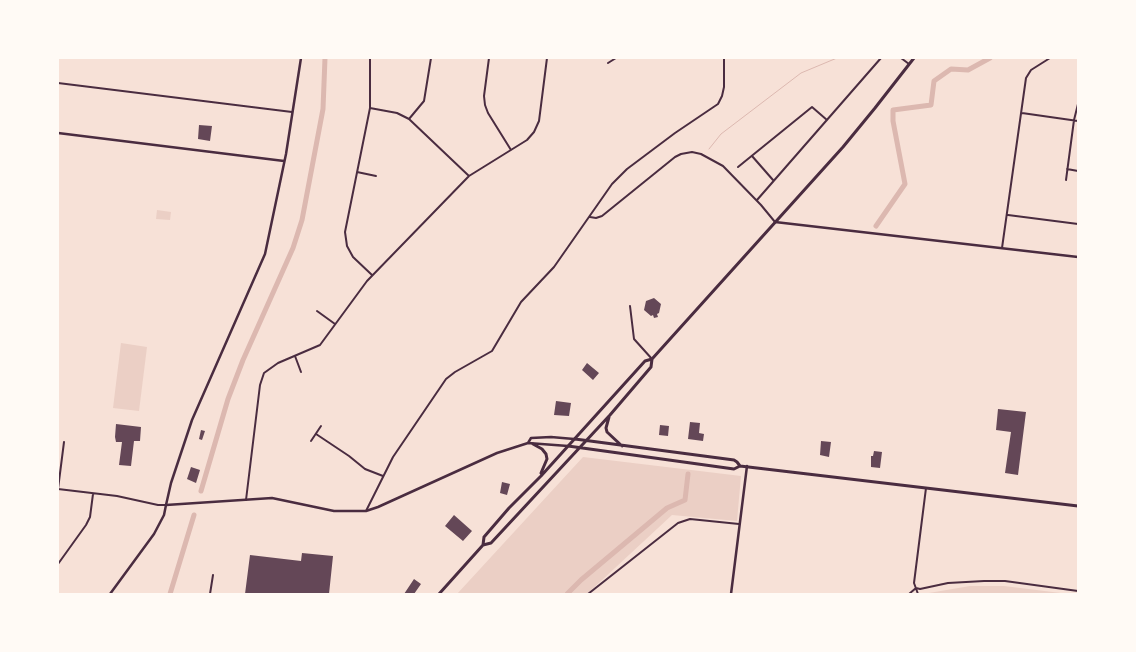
<!DOCTYPE html>
<style>
body{margin:0}
#map{position:relative;width:1136px;height:652px;overflow:hidden;background:#f7e1d7;font-family:"Open Sans",sans-serif}
canvas{display:block}
.frame{position:absolute;inset:0;border:59px solid #fffaf5;pointer-events:none}
</style>
<div id="map">
<canvas width="1136" height="652"></canvas>
<div class="frame"></div>
</div>
<script>
const ctx = document.querySelector('canvas').getContext('2d');
ctx.lineJoin = 'round';
function fillPath(path, color) { ctx.fillStyle = color; ctx.fill(path, 'evenodd'); }
const poly = rows => new Path2D(rows.map(r => 'M' + r).join(''));
function trace(path, color, width, dash) { ctx.strokeStyle = color; ctx.lineWidth = width; ctx.lineCap = dash ? 'butt' : 'round'; ctx.setLineDash(dash || []); ctx.stroke(path); }
fillPath(poly([
 [157,210,171,212,170,220,156,219],
 [121,343,147,347,139,411,113,408],
 [583,457,741,476,737,521,672,515,587,594,457,594],
 [970,586,1004,586,1069,594,923,594]
]), '#ebcfc5');
trace(poly([
 [709,149,721,134,801,73,837,58]
]), '#dcb8b0', 1);
trace(poly([
 [876,226,905,184,893,121,893,110,931,105,934,81,951,69,968,70,990,58],
 [201,491,228,399,243,360,293,248,302,220,323,109,325,58],
 [170,594,194,515],
 [567,594,581,580,667,508,685,500,688,474]
]), '#dcb8b0', 5);
fillPath(poly([
 [199,125,212,126,210,141,198,139],
 [654,298,661,304,659,313,657,314,658,317,654,318,653,315,651,316,644,310,646,301],
 [587,363,599,373,593,380,582,370],
 [556,401,571,403,569,416,554,415],
 [998,409,1026,412,1018,475,1005,473,1011,432,996,430],
 [690,422,700,423,699,433,704,434,703,441,688,439],
 [116,424,141,427,140,441,134,441,131,466,119,465,122,442,116,442,115,437],
 [660,425,669,426,668,436,659,435],
 [201,430,205,431,202,440,199,439],
 [821,441,831,442,829,457,820,455],
 [874,451,882,452,880,468,871,467,871,456,873,456],
 [191,467,200,470,196,483,187,479],
 [502,482,510,484,507,495,500,493],
 [454,515,472,531,463,541,445,526],
 [302,553,333,556,329,594,245,594,250,555,301,561],
 [414,579,421,584,414,594,404,594]
]), '#644757');
trace(poly([
 [370,58,370,108,345,232,347,246,353,257,372,275],
 [489,58,484,96,485,105,488,113,511,150],
 [901,58,909,64],
 [608,63,616,58],
 [58,83,292,112],
 [370,108,397,113,409,119,469,176],
 [1022,113,1078,121],
 [409,119,424,101,431,58],
 [752,156,773,180],
 [738,167,812,107,827,120],
 [1067,169,1078,171],
 [357,172,376,176],
 [1066,180,1074,120,1078,104],
 [757,200,881,58],
 [1008,215,1078,224],
 [590,217,596,218,602,216,675,157,681,154,692,152,701,154,723,166,761,205,775,222],
 [1002,248,1026,78,1031,70,1050,58],
 [630,306,634,339,652,359],
 [317,311,335,324],
 [295,356,301,372],
 [316,434,349,456,365,469,383,476],
 [311,441,321,426],
 [58,489,117,496,158,505,166,505],
 [58,489,64,442],
 [246,500,260,385,264,373,278,363,320,345,367,281,469,176,527,140,534,132,539,121,547,58],
 [366,511,393,457,446,379,455,372,492,351,521,302,554,267,612,184,627,169,675,133,718,104,722,96,724,87,724,58],
 [58,564,86,525,90,517,93,494],
 [210,594,213,575],
 [588,594,678,523,690,519,739,524],
 [909,594,916,588,920,589,948,583,984,581,1005,581,1078,591],
 [918,594,914,583,926,488]
]), '#4a2c40', 2);
trace(poly([
 [58,133,284,161],
 [775,222,1078,257],
 [166,505,171,483,192,420,265,254,286,154,301,58],
 [731,594,747,466]
]), '#4a2c40', 2.5);
trace(poly([
 [528,443,568,446],
 [110,594,154,534,164,515,166,505,272,498,334,511,366,511,378,507,497,453,528,443,531,438,551,437,574,439]
]), '#4a2c40', 2.5);
trace(poly([
 [609,417,606,428,607,432,622,446],
 [575,439,734,460,737,462,740,466],
 [533,444,542,449,546,454,547,459,541,473],
 [568,446,734,469,740,466,1078,506],
 [483,545,484,537,509,508,541,476,645,361,652,359],
 [439,594,483,545,491,543,610,415,651,367,652,359,843,147,875,108,914,58]
]), '#4a2c40', 3);
</script>
